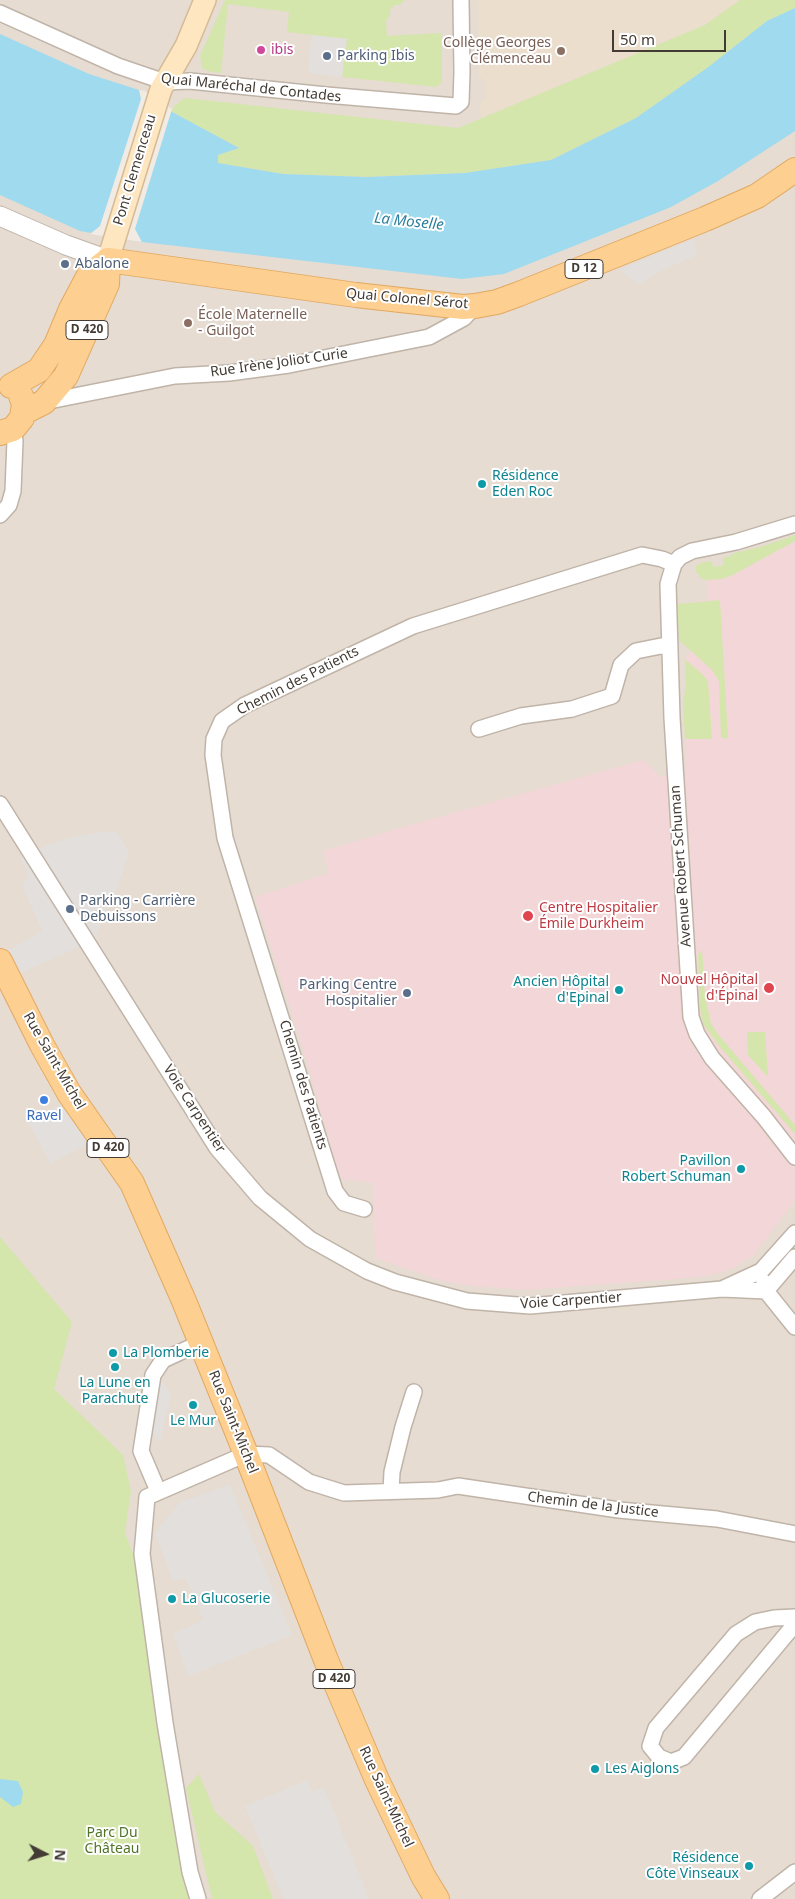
<!DOCTYPE html>
<meta charset="utf-8">
<style>
body{margin:0}
#map{position:relative;width:795px;height:1899px;overflow:hidden;background:#f2ebe3;font-family:"Noto Sans",sans-serif}
canvas{display:block}
.north{position:absolute;left:20px;top:1829px;width:50px;height:50px;-webkit-text-stroke:4px #fff;paint-order:stroke;rotate:95deg;font-size:14px;font-weight:700;line-height:20px;text-align:center;color:#433b34}
.north::after{content:'';display:block;margin:auto;width:18px;height:22px;background:#433b34;clip-path:polygon(50% 0,100% 100%,50% 72%,0 100%)}
.scale{position:absolute;left:612px;top:30px;width:114px;height:22px;box-sizing:border-box;border:2px solid #433b34;border-top:0;padding-left:6px;font-size:15px;line-height:18px;white-space:nowrap;color:#433b34;-webkit-text-stroke:4px #fff;paint-order:stroke}
</style>
<div id="map">
<canvas width="795" height="1899"></canvas>
<div class="north">N</div>
<div class="scale">50 m</div>
</div>
<script>
const ctx = document.querySelector('canvas').getContext('2d');
ctx.lineJoin = 'round';
function fillPath(path, color) { ctx.fillStyle = color; ctx.fill(path, 'evenodd'); }
const poly = rows => new Path2D(rows.map(r => 'M' + r).join(''));
function trace(path, color, width, dash) { ctx.strokeStyle = color; ctx.lineWidth = width; ctx.lineCap = dash ? 'butt' : 'round'; ctx.setLineDash(dash || []); ctx.stroke(path); }
function write(font, color, halo, rows, align = 'center') {
  ctx.font = font + ' "Noto Sans",sans-serif'; ctx.lineWidth = 4; ctx.setLineDash([]); ctx.textBaseline = 'middle'; ctx.strokeStyle = halo; ctx.fillStyle = color; for (const [text, x, y, turn = 0] of rows) {
    ctx.save(); ctx.translate(x, y); ctx.rotate((+turn || 0) * Math.PI / 180); ctx.textAlign = isNaN(turn) ? turn : align; if (halo) ctx.strokeText(text, 0, 0); ctx.fillText(text, 0, 0); ctx.restore();
  }
}
fillPath(poly([
 [0,0,795,0,795,1899,0,1899]
]), '#e6dcd1');
fillPath(poly([
 [478,0,740,0,705,25,481,118,480,102,486,97,486,82,479,77]
]), '#ebdecd');
fillPath(poly([
 [795,541,795,1201,753,1256,735,1267,720,1273,701,1277,527,1290,472,1286,442,1281,375,1258,373,1183,342,1179,338,1171,303,1049,255,897,329,873,323,851,403,827,643,760,660,776,686,774,683,701,686,688,685,659,691,651,679,640,677,604,707,600,707,580,702,579,696,572,696,566,701,563,712,561,713,567,724,565,723,558,773,553]
]), '#f3d6d7');
fillPath(poly([
 [225,0,405,0,399,5,394,5,390,10,390,16,386,21,387,36,442,33,442,81,437,87,342,77,346,39,287,32,289,12,228,4,221,73,208,71,202,68,200,56],
 [740,0,795,0,795,8,767,21,707,68,636,118,551,160,465,173,367,177,283,174,218,163,218,155,239,148,172,112,173,107,185,98,458,128,705,25],
 [795,535,795,541,733,575,722,579,707,580,702,579,696,572,696,566,701,563,712,561,713,567,724,565,723,558,731,556,731,554,764,546],
 [720,600,728,738,721,738,719,681,712,670,679,640,677,604],
 [685,659,704,676,708,681,712,739,685,739,683,701,686,688],
 [702,950,705,996,711,1023,717,1033,795,1125,795,1134,720,1047,703,1024,700,1008,698,955],
 [747,1032,765,1032,768,1077,748,1055],
 [0,1237,72,1322,54,1389,123,1455,131,1491,125,1533,134,1557,190,1899,0,1899],
 [199,1774,215,1812,253,1846,273,1899,212,1899,186,1788]
]), '#d4e6ac');
fillPath(poly([
 [312,35,347,39,342,77,308,73],
 [694,239,697,255,660,271,639,284,619,270],
 [103,832,117,832,129,853,113,900,102,918,96,939,19,974,7,951,42,931,22,886,29,875,20,858,41,848,71,837],
 [66,1100,90,1142,51,1164,28,1123],
 [161,1378,171,1395,160,1443,150,1428],
 [230,1485,292,1635,188,1676,173,1634,203,1620,185,1577,173,1582,155,1533,180,1502],
 [307,1780,312,1792,324,1787,369,1899,283,1899,245,1806]
]), '#e2dfdc');
fillPath(poly([
 [795,8,795,131,718,181,671,207,504,274,462,279,142,242,80,231,0,195,0,34,89,74,139,90,172,112,239,148,218,155,218,163,283,174,367,177,465,173,551,160,636,118,707,68,767,21],
 [0,1779,18,1781,23,1792,21,1804,13,1807,0,1797]
]), '#9fdaef');
fillPath(poly([
 [139,90,145,91,172,109,135,229,142,242,90,234,100,226,141,99]
]), '#f2ebe3');
const minor = poly([
 [0,13,118,66,165,82,190,81,326,95,456,106,461,102,462,72,461,0],
 [44,402,175,376,229,373,289,365,429,337,464,318,475,306],
 [0,515,9,505,13,491,15,441,13,429],
 [795,524,736,542,692,551,680,557,674,564,668,584,672,718,691,1017,697,1034,712,1058,764,1117,795,1157],
 [479,729,521,716,572,709,612,696,621,665,636,651,661,646,669,647],
 [0,804,217,1148,260,1198,310,1239,367,1271,395,1282,467,1301,530,1306,722,1289,766,1291],
 [364,1209,344,1203,335,1191,225,838,213,755,214,739,222,721,245,705,413,626,642,555,662,559,674,564],
 [764,1282,766,1291,795,1327],
 [724,1288,761,1271,795,1233],
 [766,1291,795,1257],
 [158,1491,141,1451,153,1375,163,1360,200,1343],
 [391,1491,392,1472,403,1427,414,1392],
 [795,1617,774,1618,755,1622,736,1634,656,1728,650,1746,659,1757,671,1762,684,1757,795,1624],
 [198,1899,190,1872,165,1723,142,1554,147,1497,246,1454,269,1455,309,1482,344,1493,438,1490,458,1486,619,1510,717,1519,795,1534],
 [760,1899,795,1872]
]);
const tertiary = poly([
 [0,216,66,245,108,260]
]);
const secondary = poly([
 [108,260,161,89,186,46,205,0]
]);
const primary = poly([
 [108,260,356,295,463,307,475,306,497,302,519,294,705,219,757,196,795,170],
 [11,386,39,370,56,345,71,309,89,275,108,260],
 [24,412,44,402,66,376,107,284,108,260],
 [0,433,13,429,22,418,24,404,21,396],
 [0,961,42,1045,69,1093,132,1183,184,1301,246,1454,326,1660,377,1780,423,1876,437,1899]
]);
trace(minor, '#c0b4a9', 18);
trace(tertiary, '#c0b4a9', 21);
trace(secondary, '#d5bb95', 24);
trace(primary, '#e2a961', 26);
trace(minor, '#fff', 15);
trace(tertiary, '#fff', 19);
trace(secondary, '#fee6c1', 21);
trace(primary, '#fdcf91', 24);
for (const [x, y, r, color] of [
 [261,50,5,"#d1479c"],
 [561,51,5,"#8d6e63"],
 [327,56,5,"#5c6f8a"],
 [65,264,5,"#5c6f8a"],
 [188,323,5,"#8d6e63"],
 [482,484,5,"#0f9aa8"],
 [70,909,5,"#5c6f8a"],
 [528,916,6,"#e0444e"],
 [769,988,6,"#e0444e"],
 [619,990,5,"#0f9aa8"],
 [407,993,5,"#5c6f8a"],
 [44,1100,5,"#3f7fe0"],
 [741,1169,5,"#0f9aa8"],
 [113,1353,5,"#0f9aa8"],
 [115,1367,5,"#0f9aa8"],
 [193,1405,5,"#0f9aa8"],
 [172,1599,5,"#0f9aa8"],
 [595,1769,5,"#0f9aa8"],
 [749,1866,5,"#0f9aa8"]
]) { const dot = new Path2D(); dot.arc(x, y, r, 0, 2 * Math.PI); ctx.fillStyle = color; ctx.fill(dot); trace(dot, '#fff', 2); }
for (const [x, y, w] of [
 [584,269,38],
 [87,330,42],
 [108,1148,42],
 [334,1679,42]
]) { const box = new Path2D(); box.roundRect(x - w / 2, y - 9.5, w, 19, 4); ctx.fillStyle = '#fff'; ctx.fill(box); trace(box, '#433b34', 1); }
write('bold 12px', '#433b34', null, [
 ["D 12",584,269],
 ["D 420",87,330],
 ["D 420",108,1148],
 ["D 420",334,1679]
]);
write('14px', '#785e54', '#fff', [
 ["Collège Georges",551,43],
 ["Clémenceau",551,59],
 ["École Maternelle",198,315,"left"],
 ["- Guilgot",198,331,"left"]
], 'right');
write('14px', '#b23c85', '#fff', [
 ["ibis",271,50]
], 'left');
write('14px', '#4e5e75', '#fff', [
 ["Parking Ibis",337,56],
 ["Abalone",75,264],
 ["Parking - Carrière",80,901],
 ["Debuissons",80,917],
 ["Parking Centre",397,985,"right"],
 ["Hospitalier",397,1001,"right"]
], 'left');
write('14px', '#433b34', '#fff', [
 ["Quai Maréchal de Contades",251,88,6],
 ["Pont Clemenceau",135,170,-73],
 ["Quai Colonel Sérot",407,299,5],
 ["Rue Irène Joliot Curie",279,363,-8],
 ["Chemin des Patients",298,681,-27],
 ["Avenue Robert Schuman",681,866,-94],
 ["Rue Saint-Michel",54,1061,60],
 ["Chemin des Patients",303,1085,73],
 ["Voie Carpentier",194,1109,57],
 ["Voie Carpentier",571,1301,-4],
 ["Rue Saint-Michel",233,1422,68],
 ["Chemin de la Justice",593,1505,7],
 ["Rue Saint-Michel",386,1797,65]
]);
write('14px', '#0d838f', '#fff', [
 ["Résidence",492,476],
 ["Eden Roc",492,492],
 ["Ancien Hôpital",609,982,"right"],
 ["d'Epinal",609,998,"right"],
 ["Pavillon",731,1161,"right"],
 ["Robert Schuman",731,1177,"right"],
 ["La Plomberie",123,1353],
 ["La Lune en",115,1383,"center"],
 ["Parachute",115,1399,"center"],
 ["Le Mur",193,1421,"center"],
 ["La Glucoserie",182,1599],
 ["Les Aiglons",605,1769],
 ["Résidence",739,1858,"right"],
 ["Côte Vinseaux",739,1874,"right"]
], 'left');
write('14px', '#be3a42', '#fff', [
 ["Centre Hospitalier",539,908],
 ["Émile Durkheim",539,924],
 ["Nouvel Hôpital",758,980,"right"],
 ["d'Épinal",758,996,"right"]
], 'left');
write('14px', '#366cbe', '#fff', [
 ["Ravel",44,1116]
]);
write('14px', '#507428', '#fff', [
 ["Parc Du",112,1833],
 ["Château",112,1849]
]);
write('italic 15px', '#2b7e9e', '#fff', [
 ["La Moselle",409,222,6]
]);
</script>
